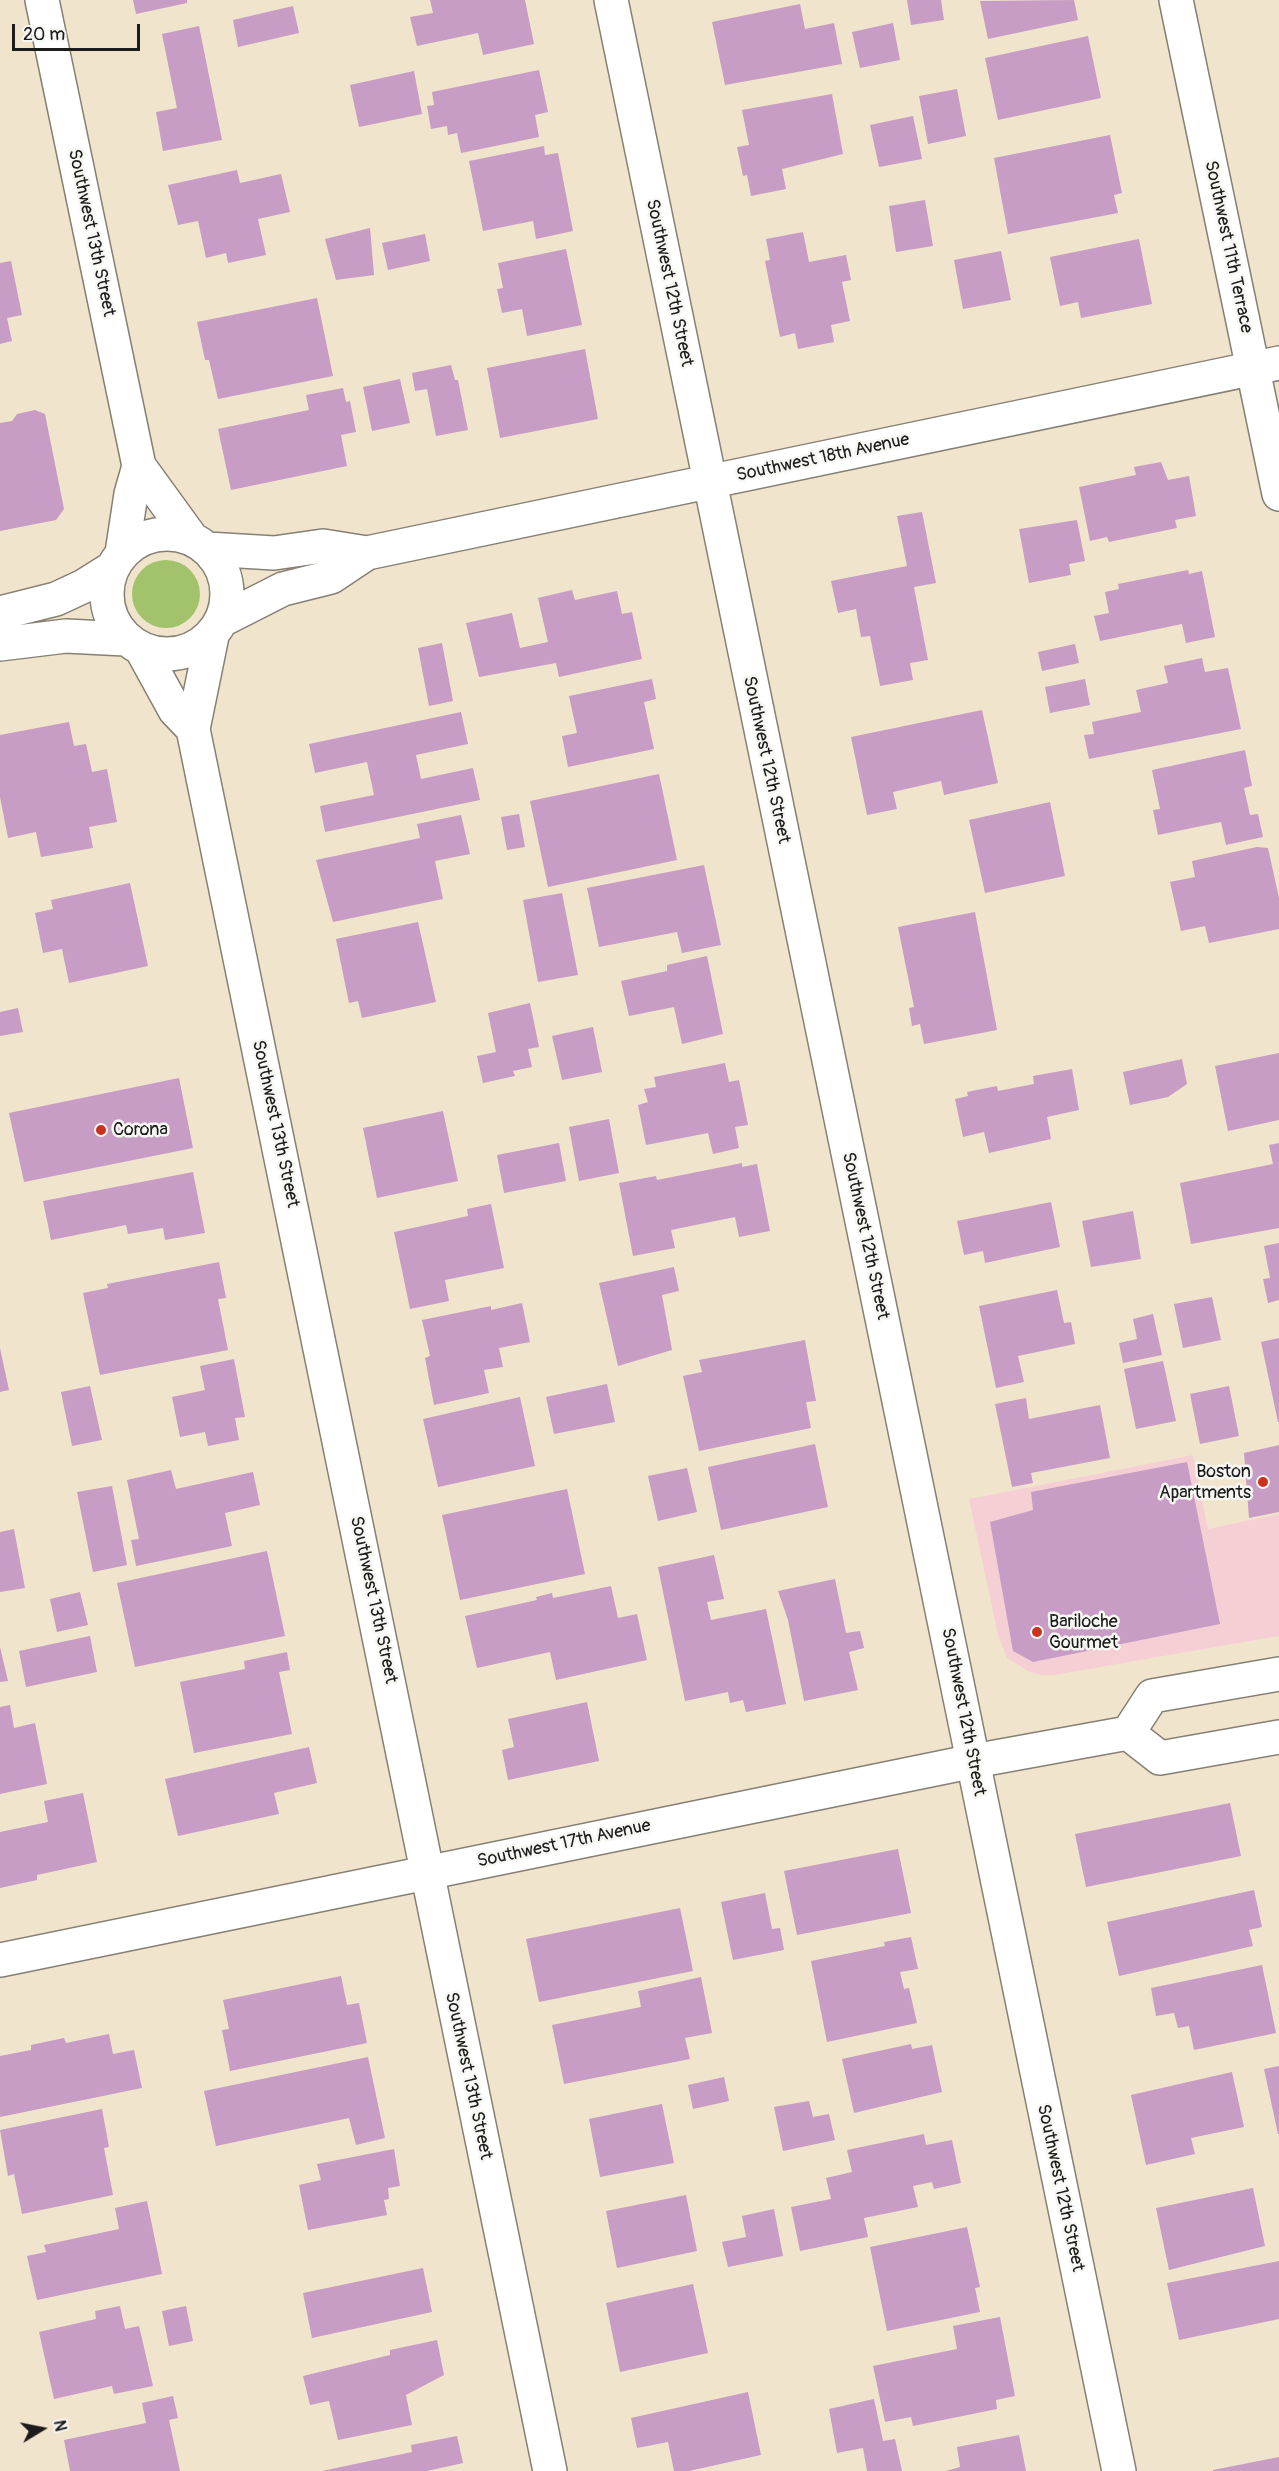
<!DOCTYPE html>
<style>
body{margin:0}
#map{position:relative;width:1279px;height:2471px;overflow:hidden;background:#f1e4cc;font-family:Pangolin,sans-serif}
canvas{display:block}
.north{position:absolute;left:12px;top:2399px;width:60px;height:60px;-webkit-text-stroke:4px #f6f6f2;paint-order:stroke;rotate:80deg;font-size:16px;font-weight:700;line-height:24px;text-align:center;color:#1c1c1c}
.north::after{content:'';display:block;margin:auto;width:21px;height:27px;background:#1c1c1c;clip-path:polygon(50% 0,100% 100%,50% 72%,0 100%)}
.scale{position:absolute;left:12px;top:24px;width:128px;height:27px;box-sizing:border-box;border:3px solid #1c1c1c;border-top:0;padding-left:8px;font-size:18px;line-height:21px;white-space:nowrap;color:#1c1c1c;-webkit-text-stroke:4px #f6f6f2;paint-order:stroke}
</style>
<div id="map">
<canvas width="1279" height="2471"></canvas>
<div class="north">N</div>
<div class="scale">20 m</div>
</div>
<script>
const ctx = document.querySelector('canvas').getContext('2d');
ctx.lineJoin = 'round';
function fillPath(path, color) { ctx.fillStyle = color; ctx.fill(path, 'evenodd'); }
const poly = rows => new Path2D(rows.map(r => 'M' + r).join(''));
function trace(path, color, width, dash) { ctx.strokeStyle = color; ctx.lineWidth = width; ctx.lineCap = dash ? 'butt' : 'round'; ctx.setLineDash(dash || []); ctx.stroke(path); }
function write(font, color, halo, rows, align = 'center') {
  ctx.font = font + ' Pangolin,sans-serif'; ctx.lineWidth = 5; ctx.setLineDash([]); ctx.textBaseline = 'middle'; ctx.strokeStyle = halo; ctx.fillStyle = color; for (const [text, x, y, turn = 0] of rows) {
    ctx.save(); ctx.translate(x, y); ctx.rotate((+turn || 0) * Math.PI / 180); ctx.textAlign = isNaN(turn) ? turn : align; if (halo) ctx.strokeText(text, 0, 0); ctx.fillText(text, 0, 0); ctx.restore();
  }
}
fillPath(poly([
 [1193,1455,1208,1529,1279,1514,1279,1636,1054,1675,1041,1675,1028,1671,1007,1658,998,1635,969,1499]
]), '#f6cfd5');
fillPath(poly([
 '132 594a34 34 0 1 1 68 0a34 34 0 1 1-68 0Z'
]), '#a2c26b');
fillPath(poly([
 [133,0,187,0,187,3,136,14],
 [430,0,525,0,534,44,483,55,478,33,417,46,410,17,433,13],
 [907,0,941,0,944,20,911,25],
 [1074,0,1078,20,988,39,980,1],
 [800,4,805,29,834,23,842,64,725,85,712,22],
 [293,6,299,33,238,47,233,20],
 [893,23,900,60,860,68,852,32],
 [199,26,222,140,163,151,156,112,177,108,162,34],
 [1088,36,1101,98,998,120,985,58],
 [539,70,548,112,535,115,539,137,461,153,457,133,448,135,447,126,431,129,427,106,434,105,432,92],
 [414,71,422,114,359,127,350,85],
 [957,89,966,136,928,144,919,96],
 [832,94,843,154,782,169,786,189,751,196,747,175,743,176,737,147,749,145,742,110],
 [913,116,922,159,879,167,870,125],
 [1110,135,1122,193,1114,195,1118,213,1008,234,994,158],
 [544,146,545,155,558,153,573,231,536,239,533,221,483,231,469,161],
 [237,170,240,183,281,174,290,212,258,219,266,255,228,263,226,253,206,258,198,221,178,225,168,185],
 [925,200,933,246,896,252,889,206],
 [370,228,374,275,336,280,325,239],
 [803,232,809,262,846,255,851,280,842,282,850,321,831,325,834,342,798,349,795,333,780,337,765,261,770,260,766,239],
 [425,234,430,261,388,270,382,243],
 [1139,239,1152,304,1081,318,1078,302,1060,306,1050,257],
 [566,249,582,325,527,336,522,309,502,313,497,289,503,288,498,263],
 [1001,251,1011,300,963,309,954,260],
 [11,261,22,315,7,318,12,341,0,344,0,263],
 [317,298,333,376,218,399,209,360,205,360,197,322],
 [585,349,598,419,500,438,487,368],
 [451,365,455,380,458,380,468,430,436,436,427,389,415,391,412,373],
 [400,379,410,423,372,431,363,387],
 [343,388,346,402,350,401,356,432,341,435,347,466,231,490,218,429,309,410,306,395],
 [35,410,45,414,64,509,56,520,0,531,0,423,12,421,17,414],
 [1161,462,1168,480,1189,476,1196,516,1175,520,1177,528,1109,542,1107,537,1090,541,1079,487,1136,475,1134,467],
 [922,512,936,583,914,587,928,660,910,663,913,680,880,686,870,636,861,637,856,609,838,613,831,581,907,566,897,516],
 [1077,520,1085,561,1069,564,1071,575,1029,583,1019,529],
 [1188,570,1189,574,1202,571,1215,637,1186,643,1182,624,1100,641,1094,616,1109,613,1105,592,1119,589,1118,584],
 [572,590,575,600,617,591,622,614,632,612,642,659,559,677,556,663,479,677,466,623,512,613,520,648,548,642,538,598],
 [442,643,453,701,429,706,418,648],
 [1075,644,1079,663,1042,671,1038,652],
 [1202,658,1205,672,1228,668,1241,729,1089,759,1084,735,1094,734,1092,722,1141,712,1136,690,1168,683,1164,666],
 [652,679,656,699,644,702,654,749,568,767,562,736,577,733,569,696],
 [1085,679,1090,705,1050,713,1045,687],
 [982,710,998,783,944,795,941,781,893,792,897,809,867,815,851,737],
 [461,712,468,744,416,755,421,779,473,768,480,800,325,832,320,806,374,795,367,762,315,773,309,744],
 [69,722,74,746,86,744,92,772,107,769,117,822,89,827,93,848,41,857,36,832,8,838,0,797,0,735],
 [1245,750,1252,786,1244,788,1250,815,1258,814,1263,837,1226,845,1221,822,1158,835,1153,810,1160,809,1152,770],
 [659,774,677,860,548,887,530,801],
 [1050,802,1065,876,985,893,969,820],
 [519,814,525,847,507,850,501,817],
 [461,815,470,854,435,861,443,899,333,922,316,860,420,838,417,824],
 [1257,847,1268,848,1279,898,1279,929,1209,943,1205,926,1181,931,1170,882,1195,877,1192,861],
 [704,865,721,945,682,953,677,932,599,947,587,888],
 [130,883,148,966,69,983,62,949,43,953,35,913,53,909,51,900],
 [562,893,578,975,538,982,523,900],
 [975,912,997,1030,924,1044,920,1024,912,1026,909,1008,914,1007,898,927],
 [418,922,436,1002,362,1018,358,1001,349,1003,336,939],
 [707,956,723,1034,682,1044,674,1007,629,1016,621,981,667,971,667,965],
 [530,1003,539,1047,528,1049,532,1067,513,1071,515,1076,483,1083,477,1056,496,1052,488,1013],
 [18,1008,23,1032,0,1036,0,1012],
 [593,1027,602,1072,562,1080,552,1036],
 [1279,1053,1279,1120,1228,1131,1215,1066],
 [1182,1059,1187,1084,1168,1097,1130,1105,1123,1072],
 [725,1063,729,1082,739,1080,748,1125,735,1127,739,1148,713,1154,708,1133,646,1145,638,1105,648,1102,644,1089,656,1087,654,1077],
 [1072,1069,1079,1110,1047,1117,1051,1139,989,1153,984,1132,963,1137,955,1099,968,1096,967,1092,997,1086,998,1091,1034,1084,1033,1076],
 [179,1078,193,1148,24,1182,9,1113],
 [443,1111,458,1181,377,1198,363,1128],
 [609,1119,619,1173,579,1181,569,1127],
 [559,1143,566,1181,504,1193,497,1155],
 [1279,1143,1279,1228,1191,1244,1180,1183,1273,1164,1269,1145],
 [742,1163,742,1167,757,1164,770,1231,739,1237,735,1217,671,1230,675,1248,633,1256,619,1183,656,1176,657,1180],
 [193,1172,205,1233,165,1240,163,1228,128,1234,126,1225,51,1240,43,1201],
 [1051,1202,1060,1247,985,1263,983,1251,964,1255,957,1221],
 [491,1204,504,1268,445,1280,449,1301,410,1309,394,1232,468,1216,467,1209],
 [1133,1211,1141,1259,1091,1267,1082,1221],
 [1279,1243,1279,1300,1268,1303,1263,1279,1270,1278,1264,1246],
 [219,1262,226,1298,218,1299,228,1350,100,1375,83,1293,108,1288,107,1284],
 [674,1267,679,1291,662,1295,672,1350,618,1366,599,1283],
 [1057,1290,1064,1323,1071,1322,1075,1344,1018,1356,1024,1382,996,1388,979,1306],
 [1212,1297,1221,1340,1183,1348,1174,1304],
 [522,1303,530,1342,499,1348,503,1367,484,1370,489,1393,434,1405,425,1358,430,1356,422,1320,491,1306,491,1310],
 [1153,1314,1162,1355,1123,1363,1119,1343,1137,1339,1133,1319],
 [1279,1338,1279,1422,1278,1422,1261,1342],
 [805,1340,816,1401,806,1402,811,1428,699,1451,683,1376,702,1372,699,1360],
 [0,1348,9,1390,0,1392],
 [234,1359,245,1417,235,1418,239,1440,208,1446,205,1432,180,1437,172,1397,205,1390,200,1366],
 [1163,1361,1176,1421,1136,1429,1124,1369],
 [607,1384,615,1422,554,1434,546,1397],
 [90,1386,102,1440,72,1446,61,1392],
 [1229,1386,1239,1436,1200,1444,1190,1394],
 [520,1397,535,1466,438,1487,423,1419],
 [1026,1398,1029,1419,1100,1405,1110,1458,1031,1473,1033,1483,1012,1487,995,1404],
 [815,1444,828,1507,721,1530,708,1467],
 [1279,1445,1279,1512,1249,1518,1244,1453],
 [1187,1462,1220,1624,1033,1662,1013,1651,990,1522,1033,1510,1031,1492],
 [687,1468,697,1512,658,1521,648,1476],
 [171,1470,176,1489,253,1472,260,1505,225,1513,232,1546,136,1566,131,1540,139,1539,127,1480],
 [112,1486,127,1565,93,1572,77,1492],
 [567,1489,585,1574,460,1600,442,1515],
 [14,1529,25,1588,0,1592,0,1532],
 [267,1551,285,1636,135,1667,117,1583],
 [714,1555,724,1599,707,1602,711,1620,766,1609,786,1704,746,1712,743,1700,730,1703,728,1692,685,1701,658,1567],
 [835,1579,846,1633,860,1631,862,1639,864,1648,849,1652,858,1690,804,1701,788,1620,778,1591],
 [611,1586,618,1618,637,1614,647,1660,556,1680,550,1652,477,1668,465,1616,537,1600,536,1597,552,1593,553,1598],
 [80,1592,88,1625,57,1632,50,1599],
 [90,1636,97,1672,26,1687,19,1651],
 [0,1647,8,1681,0,1682],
 [287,1652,290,1670,279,1672,292,1734,194,1753,180,1682,245,1669,244,1661],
 [587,1702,599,1761,508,1780,502,1750,514,1747,508,1719],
 [10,1705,14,1728,35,1723,47,1784,0,1794,0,1707],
 [309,1747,317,1783,274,1793,279,1814,178,1836,165,1779],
 [83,1793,97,1862,37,1875,37,1880,0,1888,0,1832,48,1822,44,1801],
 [1230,1803,1241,1856,1086,1887,1075,1834],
 [898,1849,911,1913,797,1935,784,1871],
 [1254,1890,1262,1927,1249,1930,1253,1946,1119,1976,1107,1922],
 [765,1893,772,1929,780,1928,784,1950,733,1960,721,1902],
 [680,1908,693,1971,539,2002,526,1939],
 [911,1937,918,1969,900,1972,904,1989,909,1988,917,2023,827,2042,811,1961,885,1946,884,1942],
 [1262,1965,1276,2033,1194,2050,1189,2026,1178,2028,1174,2013,1156,2016,1151,1988],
 [341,1976,347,2005,359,2003,367,2043,230,2071,222,2030,229,2029,223,2000],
 [701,1977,712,2033,685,2038,690,2059,564,2084,552,2025,641,2007,638,1991],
 [109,2034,113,2054,134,2050,142,2088,0,2117,0,2056,31,2050,31,2045,64,2038,66,2043],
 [911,2044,912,2049,932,2045,942,2092,854,2113,842,2059],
 [368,2057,385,2138,356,2145,349,2118,216,2146,204,2091],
 [1279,2066,1279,2134,1278,2134,1264,2069],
 [1232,2072,1244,2127,1191,2138,1195,2154,1146,2165,1131,2095],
 [724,2077,729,2101,693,2109,688,2085],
 [809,2101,813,2117,829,2114,835,2140,783,2151,774,2107],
 [662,2104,674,2163,600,2177,589,2119],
 [102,2109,109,2147,104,2148,113,2195,22,2214,14,2174,8,2176,0,2130],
 [924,2134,926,2145,952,2140,961,2183,934,2189,932,2182,913,2186,918,2207,864,2218,868,2237,800,2251,791,2207,831,2199,826,2178,852,2172,847,2150],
 [394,2149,400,2186,388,2188,389,2199,384,2200,387,2215,308,2230,299,2185,321,2180,317,2164],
 [1253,2188,1265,2246,1169,2270,1156,2208],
 [686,2195,697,2251,617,2268,606,2211],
 [147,2201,162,2274,37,2300,27,2256,46,2252,44,2245,119,2229,115,2208],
 [774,2209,783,2256,728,2267,722,2242,746,2237,742,2216],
 [967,2227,980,2287,975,2288,980,2312,887,2331,870,2247],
 [1279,2261,1279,2319,1179,2340,1167,2283],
 [423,2268,432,2312,312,2338,303,2293],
 [693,2284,708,2353,620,2372,606,2303],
 [120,2306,125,2329,139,2326,153,2386,114,2394,112,2386,54,2399,39,2332,96,2319,95,2311],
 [186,2306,193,2341,169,2346,162,2311],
 [1000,2317,1015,2396,996,2400,997,2409,913,2426,911,2417,885,2422,873,2366,957,2349,953,2326],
 [437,2340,444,2375,406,2395,412,2425,338,2440,329,2401,310,2405,303,2376,390,2355,390,2350],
 [748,2392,761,2455,689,2471,674,2471,668,2442,637,2448,631,2418],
 [173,2396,178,2418,169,2420,180,2471,70,2471,64,2440,146,2423,142,2403],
 [874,2399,883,2441,895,2439,902,2471,867,2471,863,2448,837,2453,829,2409],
 [1019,2435,1026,2471,946,2471,960,2467,957,2447],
 [457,2436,463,2463,427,2471,322,2471,412,2452,411,2445],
 [1279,2457,1279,2471,1213,2471,1213,2470]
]), '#c79cc5');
const street = poly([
 [42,0,139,466,131,494,122,553],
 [611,0,1119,2471],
 [1176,0,1279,494],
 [139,466,192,539],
 '107 594a60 60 0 1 1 120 0a60 60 0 1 1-120 0Z',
 [207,549,274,553,323,546,367,553,1279,363],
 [0,613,56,599,84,586,111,569],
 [222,620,283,589,331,577,367,553],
 [212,636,193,729,550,2471],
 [0,644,66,636,125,639],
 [142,650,175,710,193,729]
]);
const secondary = poly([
 [1128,1733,1160,1758,1279,1737],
 [0,1960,974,1761,1128,1733,1152,1696,1279,1674]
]);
trace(street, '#868074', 36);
trace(secondary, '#868074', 36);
trace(street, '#fff', 33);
trace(secondary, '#fff', 33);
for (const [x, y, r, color] of [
 [101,1130,6,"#c8321e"],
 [1263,1482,6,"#c8321e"],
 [1037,1632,6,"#c8321e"]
]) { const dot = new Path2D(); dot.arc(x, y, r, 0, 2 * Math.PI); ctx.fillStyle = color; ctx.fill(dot); trace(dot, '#f6f6f2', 2); }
write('18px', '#1c1c1c', '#f6f6f2', [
 ["Southwest 13th Street",91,233,78],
 ["Southwest 11th Terrace",1228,247,78],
 ["Southwest 12th Street",669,283,78],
 ["Southwest 18th Avenue",823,458,-12],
 ["Southwest 12th Street",766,760,78],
 ["Southwest 13th Street",275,1124,78],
 ["Southwest 12th Street",865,1236,78],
 ["Southwest 13th Street",373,1600,78],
 ["Southwest 12th Street",963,1712,79],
 ["Southwest 17th Avenue",564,1844,-12],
 ["Southwest 13th Street",468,2076,78],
 ["Southwest 12th Street",1060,2188,78]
]);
write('18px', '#1c1c1c', '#f6f6f2', [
 ["Corona",113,1130],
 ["Boston",1251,1472,"right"],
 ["Apartments",1251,1493,"right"],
 ["Bariloche",1049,1622],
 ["Gourmet",1049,1643]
], 'left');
</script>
